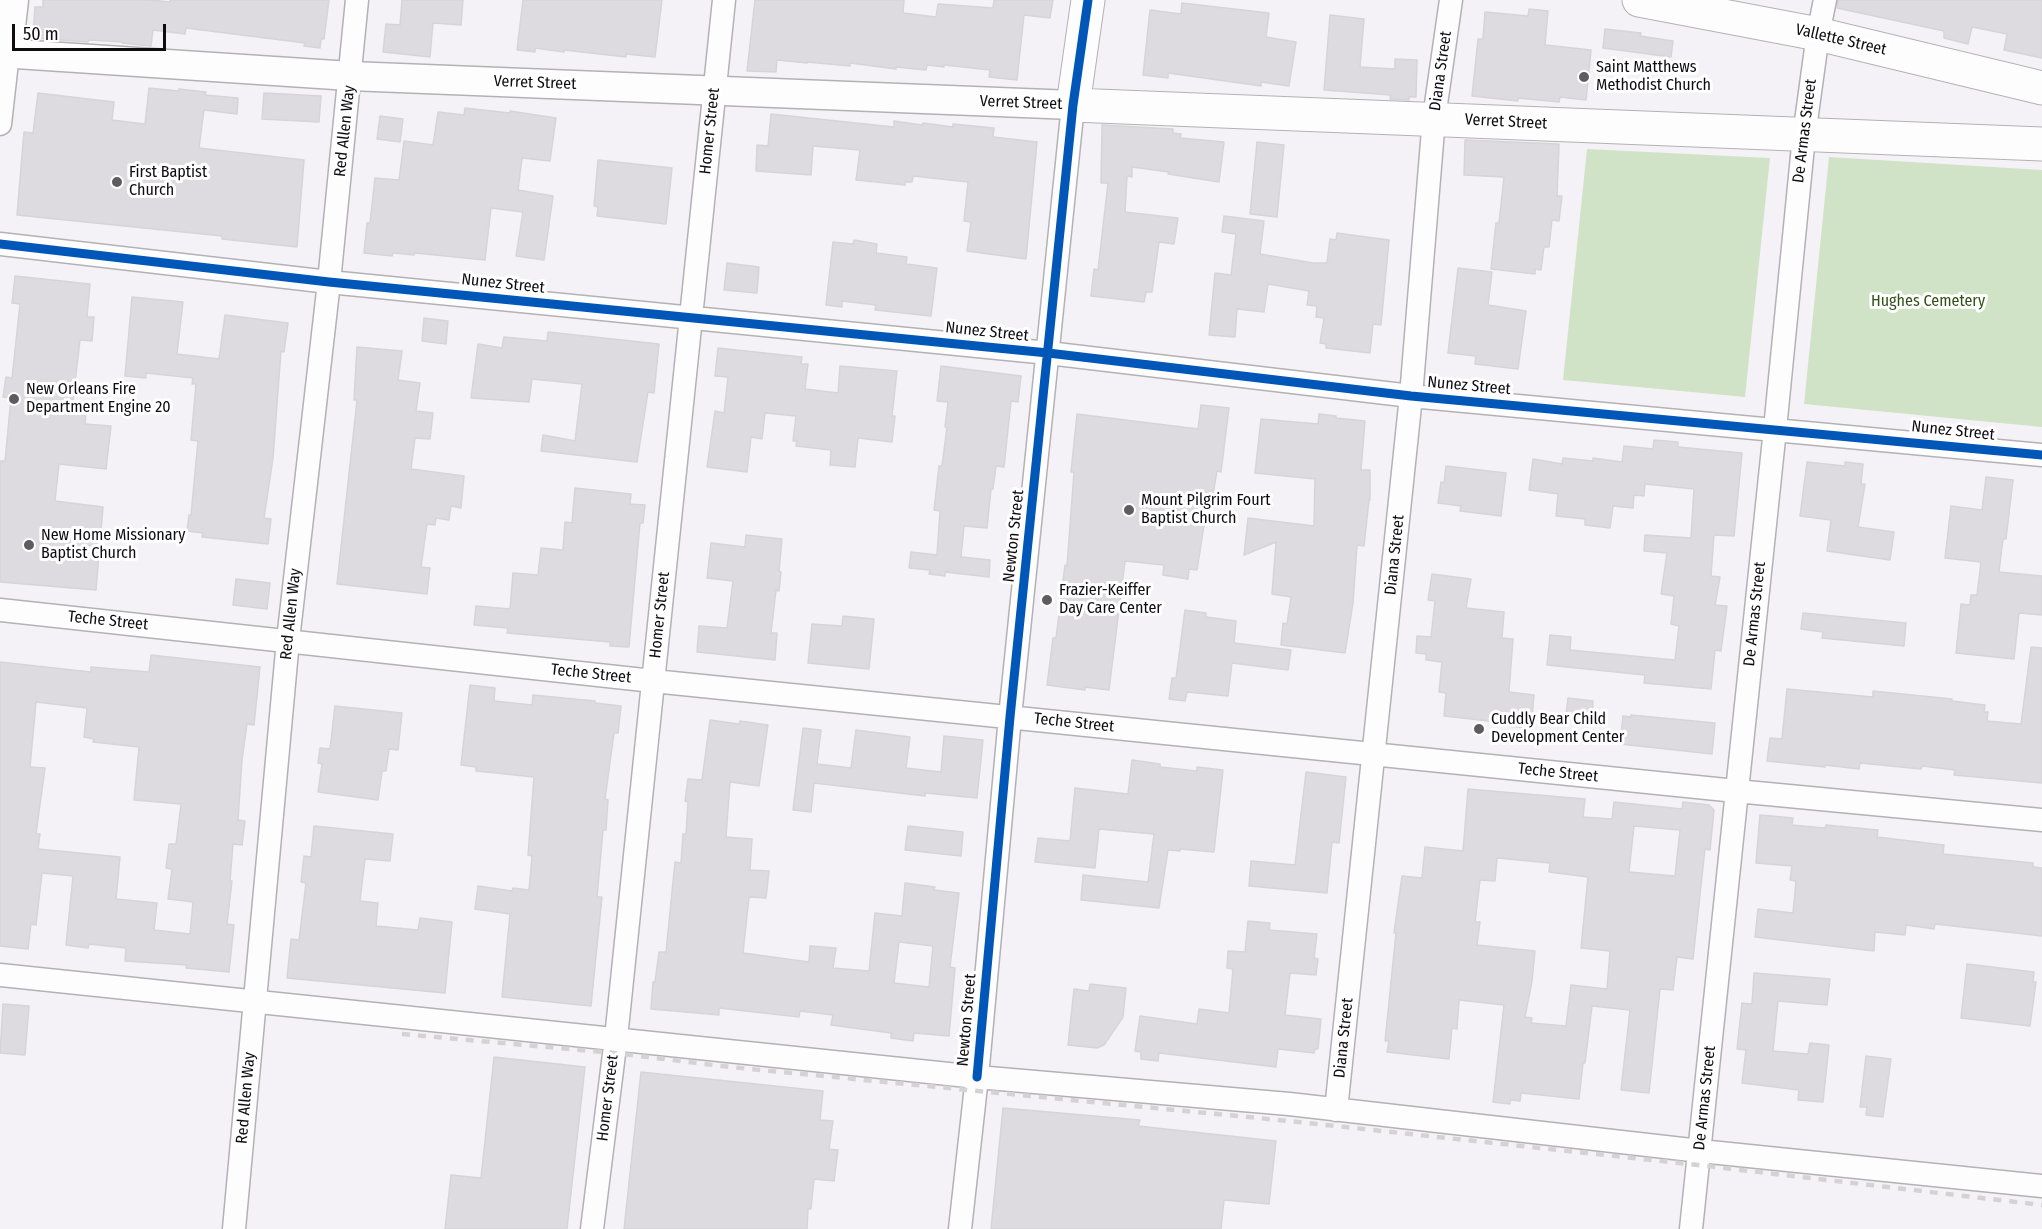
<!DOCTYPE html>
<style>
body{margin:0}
#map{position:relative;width:2042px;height:1229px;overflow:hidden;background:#f5f2f7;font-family:"Fira Sans Condensed",sans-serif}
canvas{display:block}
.scale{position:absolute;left:12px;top:24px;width:154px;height:27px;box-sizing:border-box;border:3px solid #0e0c10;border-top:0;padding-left:8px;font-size:18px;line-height:21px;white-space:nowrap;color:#0e0c10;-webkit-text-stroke:4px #fff;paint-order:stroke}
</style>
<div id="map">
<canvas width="2042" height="1229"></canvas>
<div class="scale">50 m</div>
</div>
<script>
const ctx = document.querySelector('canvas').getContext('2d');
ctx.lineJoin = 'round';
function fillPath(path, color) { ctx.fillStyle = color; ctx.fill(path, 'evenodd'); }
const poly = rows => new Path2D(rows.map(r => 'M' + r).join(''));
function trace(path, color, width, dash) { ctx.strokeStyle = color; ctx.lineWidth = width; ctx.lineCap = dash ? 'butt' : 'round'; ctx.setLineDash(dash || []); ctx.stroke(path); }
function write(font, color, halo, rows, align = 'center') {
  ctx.font = font + ' "Fira Sans Condensed",sans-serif'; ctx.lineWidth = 6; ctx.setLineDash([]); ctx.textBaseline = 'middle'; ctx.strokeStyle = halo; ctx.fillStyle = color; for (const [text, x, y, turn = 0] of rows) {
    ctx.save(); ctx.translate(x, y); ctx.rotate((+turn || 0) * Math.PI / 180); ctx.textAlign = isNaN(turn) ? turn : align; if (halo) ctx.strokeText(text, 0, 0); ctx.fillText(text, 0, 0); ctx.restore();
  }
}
fillPath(poly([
 [1587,149,1770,158,1745,397,1563,380],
 [1829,157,2042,170,2042,427,1804,404]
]), '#d1e3c6');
const building = poly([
 [43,0,151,0,170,2,170,0,329,0,324,39,321,39,320,48,304,46,305,43,186,28,185,34,153,30,151,46,122,43,122,42,89,40,88,42,33,38,35,7,43,7,43,0],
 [402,0,463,0,461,25,433,23,430,57,383,52,386,24,400,25,402,0],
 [523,0,662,0,655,57,626,54,626,57,564,50,564,52,535,48,535,52,517,50,523,0],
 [755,0,904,0,903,13,936,17,938,4,993,8,994,0,1053,0,1050,18,1024,15,1017,80,989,77,990,70,944,65,944,67,927,65,926,70,896,67,896,69,850,63,850,66,807,62,807,63,777,60,776,72,747,71,755,0],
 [1838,0,2042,0,2042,58,2004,50,2007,34,1972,27,1968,44,1944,38,1944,31,1837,8,1838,0],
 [1182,3,1269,13,1266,37,1296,42,1289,86,1261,82,1261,86,1168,73,1168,78,1143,75,1150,10,1181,14,1182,3],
 [1529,9,1548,11,1545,45,1591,50,1586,100,1560,97,1559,102,1518,98,1518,101,1472,96,1478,39,1483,39,1485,12,1528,16,1529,9],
 [1330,15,1364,19,1360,67,1395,69,1395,59,1417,60,1416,97,1409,97,1409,100,1390,99,1391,95,1324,90,1330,15],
 [1605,29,1641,33,1640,36,1673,41,1671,57,1603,48,1605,29],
 [149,88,179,91,179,89,206,92,205,95,238,98,237,114,204,110,199,148,304,160,297,247,222,239,222,236,17,215,24,132,33,133,38,93,114,102,112,120,145,124,149,88],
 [264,93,321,96,319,122,262,119,264,93],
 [465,108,510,113,510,111,556,118,550,161,522,158,518,190,553,196,544,260,516,256,523,212,491,208,485,260,415,253,414,255,393,253,392,256,364,253,367,223,370,223,375,178,399,180,404,141,433,145,438,112,464,115,465,108],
 [771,114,894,127,894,121,922,125,923,123,953,127,953,124,994,128,993,137,1037,142,1026,259,967,251,971,222,964,221,968,182,913,176,912,182,905,182,905,185,856,180,860,150,813,146,811,175,756,171,757,145,768,146,771,114],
 [380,116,403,119,400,142,377,139,380,116],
 [1102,125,1173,129,1173,133,1181,134,1180,138,1224,142,1219,182,1168,174,1169,172,1132,167,1132,177,1127,176,1125,212,1178,218,1174,244,1159,242,1152,292,1146,292,1144,302,1091,296,1094,269,1098,270,1108,183,1101,183,1102,125],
 [1465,140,1559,144,1557,196,1562,196,1559,221,1552,220,1549,247,1544,247,1541,270,1535,269,1535,274,1491,269,1496,223,1499,223,1504,177,1464,175,1465,140],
 [1257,142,1284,145,1277,217,1250,214,1257,142],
 [598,160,672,168,666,224,597,216,598,207,594,206,598,160],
 [1224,216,1264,221,1260,254,1313,263,1327,263,1330,239,1336,240,1337,233,1389,240,1381,325,1373,324,1370,353,1326,348,1326,344,1320,343,1324,318,1316,317,1317,306,1307,305,1309,291,1268,284,1264,312,1237,309,1235,337,1209,335,1215,273,1231,275,1236,234,1222,232,1224,216],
 [854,240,877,244,876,253,907,257,906,264,937,268,931,316,875,310,876,305,842,301,842,307,826,305,833,242,853,244,854,240],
 [727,263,759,267,757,293,724,290,727,263],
 [1458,268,1492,272,1488,305,1526,311,1518,369,1475,364,1476,356,1448,353,1458,268],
 [15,276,90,284,87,317,94,317,92,341,80,340,72,409,86,410,85,424,111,426,106,469,59,464,55,501,103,507,96,590,0,582,0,461,5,461,11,398,3,397,6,377,12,378,20,304,12,303,15,276],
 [132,297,183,302,177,354,219,359,225,315,288,323,284,352,281,351,273,458,264,518,271,519,268,544,202,537,203,533,187,531,189,515,191,515,198,441,191,440,196,384,192,384,193,378,146,373,146,378,125,376,132,297],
 [424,318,448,321,446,344,422,341,424,318],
 [548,332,659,344,654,393,648,392,637,462,541,451,543,435,575,441,582,384,532,379,529,402,471,398,478,344,502,348,504,337,547,341,548,332],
 [357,347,402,351,398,380,420,383,416,411,433,413,430,439,415,438,411,469,464,476,461,508,451,506,449,520,436,518,435,525,427,524,421,567,430,568,427,594,337,584,357,400,354,400,357,347],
 [718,348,802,357,801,364,808,364,805,389,838,393,840,366,897,371,892,416,895,416,892,442,858,438,855,467,830,465,831,450,796,446,797,441,793,441,796,416,765,413,762,439,751,437,747,472,707,467,715,411,724,413,728,377,715,376,718,348],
 [941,366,1021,376,1018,402,1011,401,1004,467,996,466,993,489,991,489,987,528,964,526,961,557,990,560,989,577,945,572,945,576,929,574,930,570,909,568,911,552,937,555,940,511,934,510,939,466,942,466,947,427,945,427,948,402,937,401,941,366],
 [1201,405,1229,408,1221,472,1217,471,1209,520,1205,519,1197,570,1189,569,1188,579,1163,575,1164,565,1125,561,1109,690,1085,687,1085,690,1047,685,1053,638,1056,638,1065,565,1067,566,1074,472,1071,472,1077,414,1198,429,1201,405],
 [1319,414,1336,416,1336,418,1365,421,1361,470,1370,470,1370,500,1369,500,1364,546,1357,545,1353,603,1345,653,1281,645,1283,623,1287,624,1291,597,1272,594,1276,542,1244,555,1248,518,1314,526,1315,479,1255,473,1261,419,1318,424,1319,414],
 [1654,440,1678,442,1678,447,1742,453,1734,536,1714,535,1711,576,1720,577,1715,605,1727,606,1721,651,1715,650,1711,689,1644,683,1645,675,1547,665,1550,635,1571,637,1570,650,1675,660,1679,626,1671,624,1674,596,1661,594,1667,553,1644,551,1645,535,1691,538,1694,489,1645,484,1644,496,1634,495,1633,508,1613,506,1610,528,1585,525,1585,519,1556,516,1558,494,1529,490,1533,459,1562,464,1563,458,1593,461,1593,458,1622,462,1624,446,1653,449,1654,440],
 [1807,462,1845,466,1845,462,1863,464,1861,484,1865,484,1858,527,1894,532,1890,560,1827,551,1831,520,1800,516,1807,462],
 [1446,466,1506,473,1501,516,1460,511,1461,506,1438,503,1441,482,1444,483,1446,466],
 [1986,477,2013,480,2006,539,2003,539,1999,572,2042,576,2042,615,2019,613,2014,659,1956,653,1961,604,1970,605,1971,595,1977,595,1981,562,1945,558,1951,506,1982,510,1986,477],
 [575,488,631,494,630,504,645,505,643,523,640,523,629,647,610,646,610,642,507,633,508,628,474,625,476,606,510,609,513,573,538,575,541,548,563,550,565,522,572,523,575,488],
 [746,535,782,539,779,571,781,572,779,591,776,590,771,633,777,633,775,660,697,652,699,626,727,628,733,581,707,578,711,543,745,547,746,535],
 [1432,574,1471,579,1466,608,1504,612,1502,638,1513,639,1509,692,1534,695,1531,728,1506,726,1507,723,1444,716,1446,693,1439,692,1442,662,1426,660,1426,654,1416,653,1417,636,1431,637,1435,601,1428,600,1432,574],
 [236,579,270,583,267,609,233,605,236,579],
 [1185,610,1206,613,1206,617,1236,621,1234,643,1291,650,1288,670,1232,663,1228,696,1187,692,1185,701,1169,699,1172,678,1176,678,1185,610],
 [1803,613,1906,623,1904,646,1822,638,1823,632,1801,629,1803,613],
 [843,616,874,619,869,669,808,663,812,624,842,626,843,616],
 [2031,647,2042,648,2042,783,1954,775,1955,770,1922,766,1921,769,1860,763,1859,769,1825,765,1825,767,1767,761,1770,738,1782,739,1787,689,1873,697,1873,691,1952,699,1952,701,1985,705,1984,712,1988,712,1987,721,2021,724,2031,647],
 [151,655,260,667,254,725,247,724,242,760,238,820,245,821,242,845,233,844,230,881,232,881,227,924,234,925,229,972,186,968,187,965,125,961,126,948,89,944,88,948,66,945,73,876,42,873,36,925,31,924,28,949,0,946,0,662,91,672,91,667,149,672,151,655],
 [36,702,87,708,84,737,94,739,93,742,139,747,134,800,181,804,176,844,169,844,166,868,172,869,168,899,193,902,190,934,154,930,157,903,116,899,120,857,38,849,40,834,36,834,45,768,30,767,36,702],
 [470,685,495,688,494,701,532,705,533,695,595,701,595,703,621,706,618,733,614,733,605,799,608,800,606,830,603,830,597,897,602,897,591,1006,502,997,510,914,475,909,478,886,512,891,513,888,529,890,532,856,528,855,534,777,476,771,476,767,461,765,470,685],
 [1568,698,1593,701,1592,717,1566,715,1568,698],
 [335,706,402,713,398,750,389,749,386,771,382,771,378,800,318,792,322,764,318,763,320,748,330,749,335,706],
 [1631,715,1715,723,1712,754,1620,744,1623,716,1631,717,1631,715],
 [710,720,739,724,740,721,768,725,759,786,730,782,726,837,752,839,750,870,769,871,766,898,749,897,743,953,809,962,810,946,836,948,833,968,869,971,875,913,902,916,905,883,935,887,934,890,959,893,950,967,955,968,949,1036,914,1033,913,1041,891,1038,891,1033,831,1025,833,1015,800,1011,799,1017,719,1008,719,1015,651,1009,653,982,655,982,659,952,666,952,675,862,681,863,683,834,686,834,688,802,685,801,688,779,702,780,710,720],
 [899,942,933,946,929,987,894,983,899,942],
 [803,728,821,730,817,764,851,768,856,730,910,737,906,768,941,772,944,736,983,740,977,798,925,793,925,796,814,783,811,812,793,810,803,728],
 [1132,760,1160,764,1160,767,1197,771,1197,767,1223,770,1214,852,1180,849,1180,851,1168,850,1159,908,1081,900,1083,875,1148,882,1154,834,1099,829,1095,868,1035,862,1038,838,1070,841,1075,788,1128,794,1132,760],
 [1306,772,1346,777,1339,843,1332,842,1327,893,1249,886,1251,861,1295,865,1306,772],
 [1468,789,1585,799,1583,817,1612,819,1614,802,1682,809,1683,802,1709,805,1714,810,1710,850,1705,849,1693,959,1677,957,1673,990,1660,989,1649,1093,1621,1090,1630,1010,1592,1006,1585,1063,1583,1063,1579,1099,1521,1093,1520,1101,1510,1100,1510,1104,1493,1102,1504,1005,1459,1000,1457,1029,1452,1028,1449,1059,1387,1052,1389,1041,1385,1041,1396,933,1394,933,1402,876,1422,878,1425,847,1463,851,1468,789],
 [1634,826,1680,830,1675,876,1629,872,1634,826],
 [1497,858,1550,863,1549,872,1588,877,1581,948,1610,951,1607,989,1571,985,1566,1026,1531,1023,1532,1018,1525,1017,1532,981,1535,951,1477,945,1480,922,1475,922,1480,880,1495,881,1497,858],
 [1760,815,1793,818,1792,825,1825,828,1826,825,1878,830,1877,837,1944,845,1943,854,2033,863,2033,867,2042,868,2042,936,1935,924,1934,929,1906,925,1905,935,1875,932,1874,951,1755,937,1758,909,1793,913,1796,881,1790,880,1792,866,1756,863,1760,815],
 [314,826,393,834,390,861,365,859,360,901,378,903,376,926,418,930,420,918,452,922,445,993,287,978,291,939,299,940,306,883,301,882,304,856,311,857,314,826],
 [908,826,963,832,961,856,905,850,908,826],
 [1248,921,1270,923,1269,930,1317,934,1314,958,1318,959,1316,975,1290,973,1285,1015,1321,1019,1318,1049,1315,1049,1314,1053,1278,1049,1276,1067,1159,1053,1158,1061,1141,1059,1141,1052,1135,1051,1140,1016,1197,1024,1199,1009,1229,1013,1233,969,1227,968,1228,951,1245,952,1248,921],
 [1967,964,2034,972,2033,982,2036,982,2030,1026,1961,1018,1967,964],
 [1754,973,1830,979,1827,1005,1778,1001,1773,1051,1808,1054,1810,1043,1829,1045,1823,1102,1798,1100,1799,1090,1742,1083,1746,1050,1737,1049,1742,1003,1752,1004,1754,973],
 [1090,984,1126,988,1123,1017,1104,1045,1097,1048,1068,1045,1074,989,1089,991,1090,984],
 [3,1004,29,1006,25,1055,0,1053,3,1004],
 [1866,1056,1891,1059,1883,1117,1866,1115,1867,1107,1860,1107,1866,1056],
 [494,1057,585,1067,567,1229,445,1229,451,1175,481,1178,494,1057],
 [641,1072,823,1091,820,1120,833,1121,829,1149,838,1150,834,1181,814,1179,811,1209,808,1209,807,1229,624,1229,641,1072],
 [1003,1108,1140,1120,1138,1126,1276,1141,1269,1204,1224,1200,1221,1229,991,1229,1003,1108]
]);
fillPath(building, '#dddbdf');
trace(building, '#d7d4d8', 1.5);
const minor = poly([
 [0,124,8,53],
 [0,244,329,282,1048,353,1411,396,2042,455],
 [0,610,653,681,1736,791,2042,820],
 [0,975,977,1077,1289,1104,1700,1151,2042,1186],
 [1336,1110,1411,396,1434,118,1451,0],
 [234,1229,288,640,329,282,357,0],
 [592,1229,616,1038,724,0],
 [960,1229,977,1077,1010,717,1073,105],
 [1691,1229,1775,429,1804,136,1818,34,1825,0]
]);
const tertiary = poly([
 [0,53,350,76,1073,105],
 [8,53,14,0]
]);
const secondary = poly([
 [1088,0,1073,105,2042,144],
 [1639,0,1818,34,2042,88]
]);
trace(minor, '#b4b1b6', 25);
trace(tertiary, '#b4b1b6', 31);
trace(secondary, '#b4b1b6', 35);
trace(minor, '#fefdfe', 22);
trace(tertiary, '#fefdfe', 28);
trace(secondary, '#fefdfe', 33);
trace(poly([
 [402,1034,614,1053,730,1067,1289,1121,1698,1165,2042,1205]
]), '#d4d3d4', 4.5, [8, 8]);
trace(poly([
 [0,244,329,282,1048,353,1411,396,2042,455],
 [977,1077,1010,717,1073,105,1088,0]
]), '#0057b8', 9);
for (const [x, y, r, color] of [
 [1584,77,6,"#5f5c61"],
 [117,182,6,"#5f5c61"],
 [14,399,6,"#5f5c61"],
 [1129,510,6,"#5f5c61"],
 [29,545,6,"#5f5c61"],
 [1047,600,6,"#5f5c61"],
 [1479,729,6,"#5f5c61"]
]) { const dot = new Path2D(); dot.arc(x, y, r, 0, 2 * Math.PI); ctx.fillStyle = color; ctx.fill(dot); trace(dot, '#fff', 2); }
write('16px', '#0e0c10', '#fff', [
 ["Vallette Street",1841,40,13],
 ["Diana Street",1441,71,-82],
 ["Verret Street",535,83,2],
 ["Verret Street",1021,103,2],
 ["Verret Street",1506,122,3],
 ["Red Allen Way",345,131,-84],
 ["Homer Street",710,131,-84],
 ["De Armas Street",1805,131,-83],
 ["Nunez Street",503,284,6],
 ["Nunez Street",987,332,6],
 ["Nunez Street",1469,386,5],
 ["Nunez Street",1953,431,6],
 ["Newton Street",1014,536,-84],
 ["Diana Street",1395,555,-84],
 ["Red Allen Way",291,614,-84],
 ["De Armas Street",1755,614,-84],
 ["Homer Street",660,615,-84],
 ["Teche Street",108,621,6],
 ["Teche Street",591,674,6],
 ["Teche Street",1074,723,6],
 ["Teche Street",1558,773,6],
 ["Newton Street",967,1020,-85],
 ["Diana Street",1344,1038,-84],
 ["Red Allen Way",246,1098,-85],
 ["Homer Street",608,1098,-83],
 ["De Armas Street",1705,1098,-84]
]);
write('16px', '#0e0c10', '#fff', [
 ["Saint Matthews",1596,68],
 ["Methodist Church",1596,86],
 ["First Baptist",129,173],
 ["Church",129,191],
 ["New Orleans Fire",26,390],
 ["Department Engine 20",26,408],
 ["Mount Pilgrim Fourt",1141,501],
 ["Baptist Church",1141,519],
 ["New Home Missionary",41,536],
 ["Baptist Church",41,554],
 ["Frazier-Keiffer",1059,591],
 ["Day Care Center",1059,609],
 ["Cuddly Bear Child",1491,720],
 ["Development Center",1491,738]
], 'left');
write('16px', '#305216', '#fff', [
 ["Hughes Cemetery",1928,302]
]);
</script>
